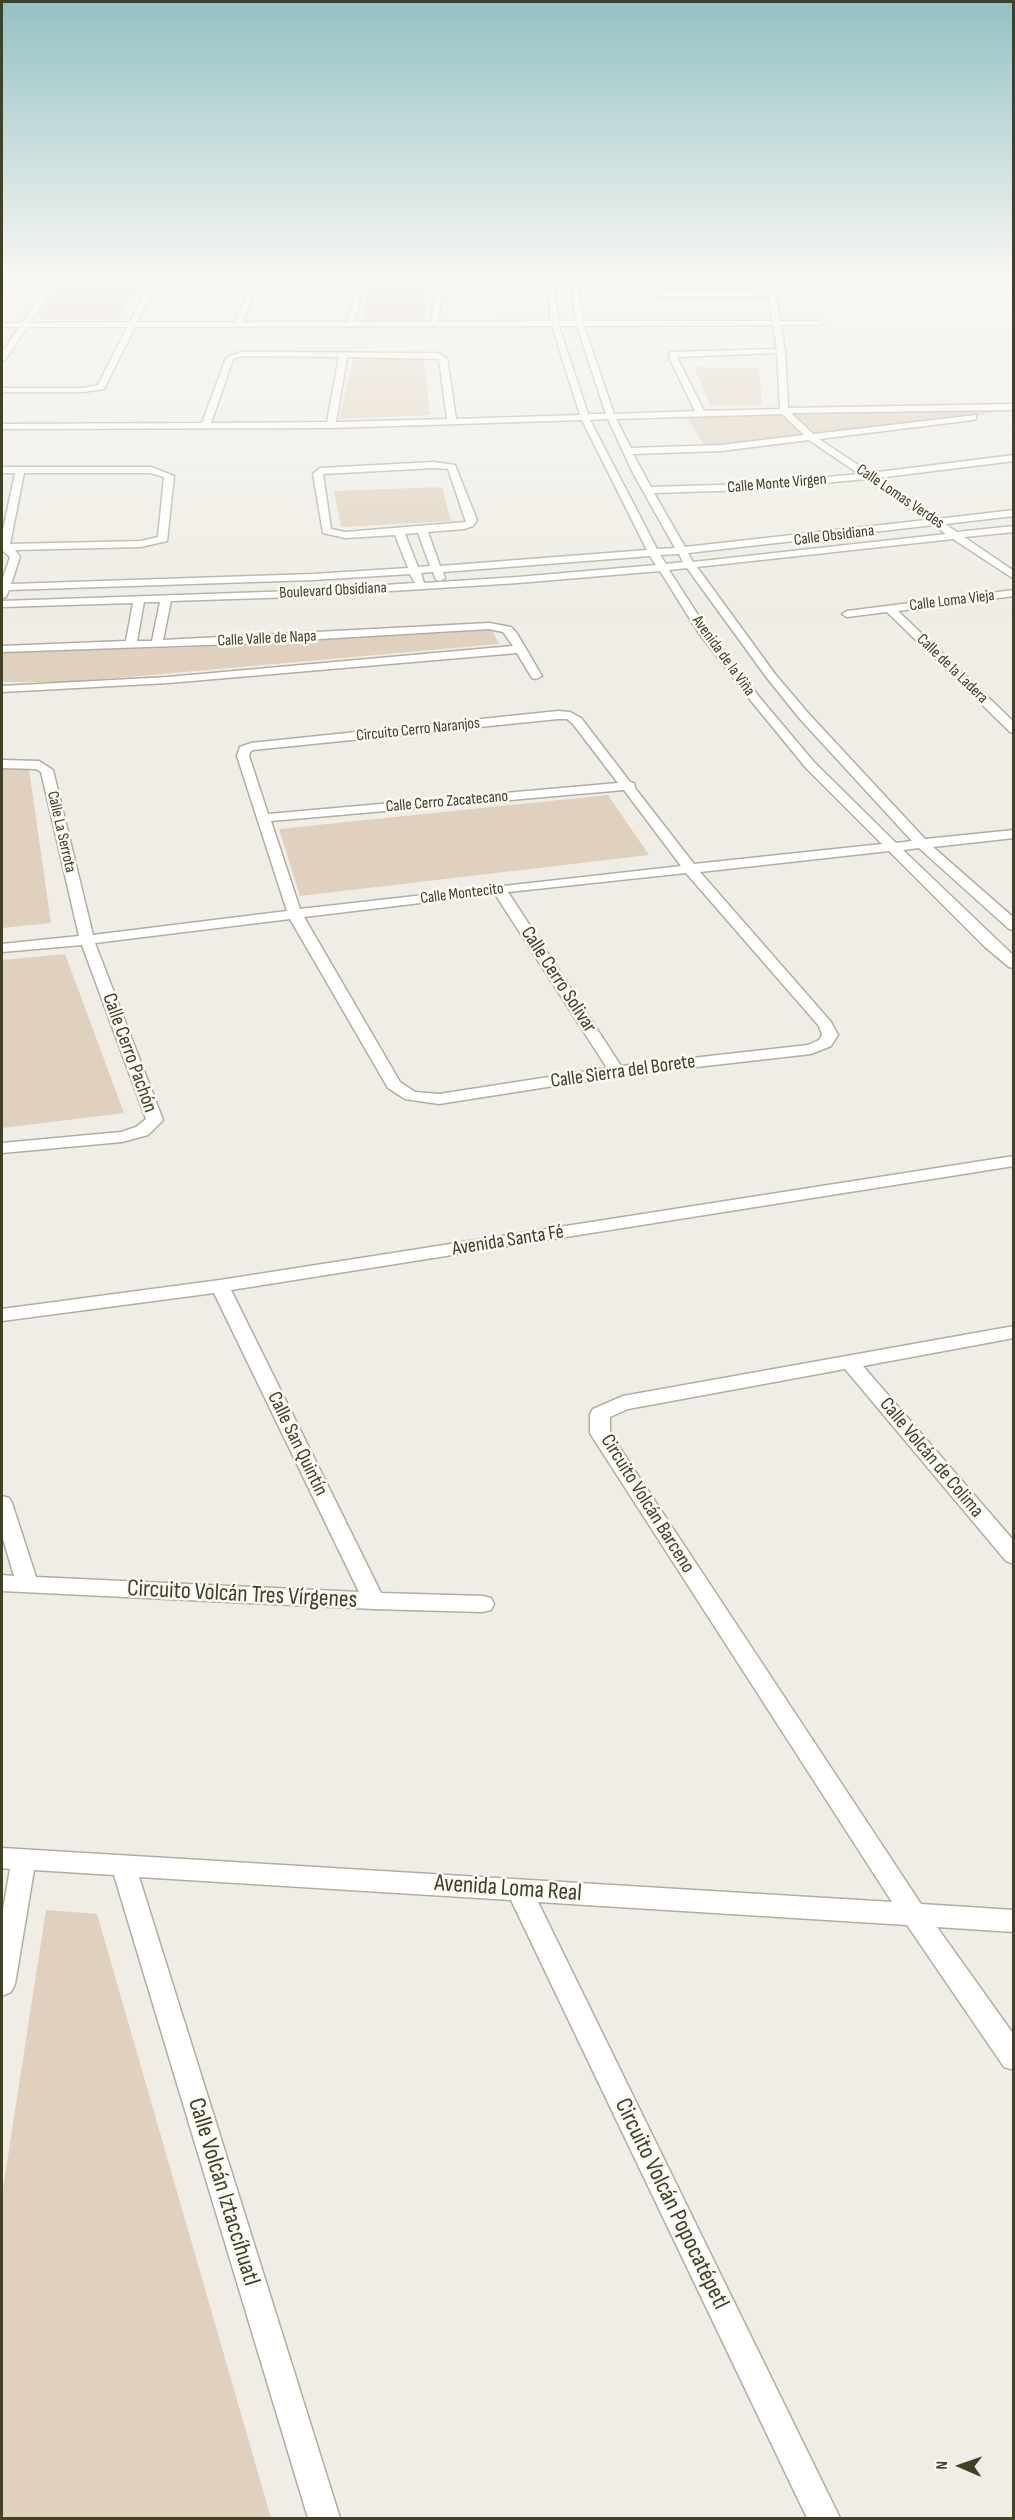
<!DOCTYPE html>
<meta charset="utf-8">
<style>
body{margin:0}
#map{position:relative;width:1015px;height:2520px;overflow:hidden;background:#efede5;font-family:"Sofia Sans Condensed",sans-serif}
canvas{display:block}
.frame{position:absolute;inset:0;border:3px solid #414123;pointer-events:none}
.north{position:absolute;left:931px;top:2436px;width:60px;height:60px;-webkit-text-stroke:4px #fbfaf6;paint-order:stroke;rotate:272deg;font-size:16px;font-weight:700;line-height:24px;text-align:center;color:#414123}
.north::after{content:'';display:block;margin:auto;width:21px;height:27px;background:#414123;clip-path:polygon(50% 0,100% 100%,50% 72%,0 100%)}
</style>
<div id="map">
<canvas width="1015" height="2520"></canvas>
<div class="frame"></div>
<div class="north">N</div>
</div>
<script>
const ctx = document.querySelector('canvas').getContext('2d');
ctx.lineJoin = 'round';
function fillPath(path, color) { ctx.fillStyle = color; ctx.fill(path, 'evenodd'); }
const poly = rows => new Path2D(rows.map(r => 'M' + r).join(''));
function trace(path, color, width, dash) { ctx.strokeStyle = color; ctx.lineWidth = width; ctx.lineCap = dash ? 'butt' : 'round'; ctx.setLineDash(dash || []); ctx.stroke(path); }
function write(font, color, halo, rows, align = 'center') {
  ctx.font = font + ' "Sofia Sans Condensed",sans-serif'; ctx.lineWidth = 5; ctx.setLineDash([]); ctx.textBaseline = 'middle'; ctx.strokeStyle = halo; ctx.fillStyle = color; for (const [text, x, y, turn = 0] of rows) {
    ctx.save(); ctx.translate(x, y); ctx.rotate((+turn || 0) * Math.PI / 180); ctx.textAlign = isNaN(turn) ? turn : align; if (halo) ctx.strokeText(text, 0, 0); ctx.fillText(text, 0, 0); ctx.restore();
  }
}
fillPath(poly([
 [372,275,428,275,424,320,362,321],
 [657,275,748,275,751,292,662,292],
 [65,277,141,277,118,320,37,319],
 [354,356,423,356,430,415,339,419],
 [694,367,759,368,762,405,710,405],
 [1012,409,959,419,814,435,790,412],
 [780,412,806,436,706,448,686,416],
 [442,487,451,521,341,527,334,491],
 [492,630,499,644,72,682,2,682,2,651,173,648],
 [2,769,29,769,51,923,2,928],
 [608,795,649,855,300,896,279,829],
 [65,954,124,1113,2,1128,2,960],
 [46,1910,97,1914,271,2518,2,2518,2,2195]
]), '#e0d1be');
const minor = poly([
 [56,275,63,275,30,323,130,322,154,275,161,275,137,322,235,322,255,275,262,275,243,322,347,322,360,275,367,275,354,322,431,322,438,275,445,275,438,322,551,321,546,275,553,275,558,321,576,321,570,275,577,275,583,321,772,321,769,296,658,296,649,294,642,275,649,275,655,291,659,292,768,292,765,275,772,275,780,321,820,321,824,323,820,325,781,325,785,351,788,408,1014,404,1014,410,791,413,813,434,976,415,976,419,973,420,819,439,870,473,1014,455,1014,461,877,478,937,519,1014,510,1014,516,945,524,957,532,1014,526,1014,532,964,537,1014,571,1014,579,953,539,697,567,775,674,808,713,925,839,1014,830,1014,838,933,847,1014,918,1014,930,1009,929,919,848,903,850,1014,956,1014,968,1009,967,985,947,889,851,700,872,831,1022,838,1035,831,1046,811,1054,617,1076,439,1104,405,1099,388,1088,290,919,95,943,163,1120,148,1135,122,1142,2,1153,2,1143,121,1132,136,1127,146,1119,82,945,2,952,2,944,79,936,41,772,36,769,2,768,2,760,39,761,53,770,93,935,287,911,237,756,240,747,251,743,558,711,570,712,581,718,630,782,634,783,635,788,694,864,882,844,806,768,752,702,698,632,660,571,518,583,295,597,171,601,163,640,489,623,511,627,516,632,542,676,536,679,532,678,517,653,168,683,2,692,2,686,168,677,513,646,503,632,489,629,235,644,2,652,2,646,126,641,133,603,2,607,2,601,295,591,415,583,410,574,313,580,9,590,6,597,2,598,2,581,10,557,2,550,2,535,15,473,2,473,2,467,151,467,174,476,167,541,141,547,15,550,20,557,11,584,313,574,408,568,395,535,345,538,323,533,313,474,320,468,434,462,455,465,477,520,473,526,464,529,428,532,440,566,647,550,582,420,331,428,2,429,2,424,202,423,226,358,241,352,438,353,447,358,456,419,580,415,552,326,135,327,104,389,83,392,2,392,2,388,83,388,98,385,127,327,27,327,5,360,2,360,2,353,19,327,2,327,2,323,22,323,56,275],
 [773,325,777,349,670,352,669,357,695,411,614,414,584,326,773,325],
 [559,326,577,326,606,414,588,414,559,326],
 [777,353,780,409,704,411,677,357,777,353],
 [242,356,339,357,327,422,211,423,233,359,242,356],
 [347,357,439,359,447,419,336,422,347,357],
 [782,414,804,435,721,445,631,448,616,419,782,414],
 [608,419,633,473,675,548,657,549,590,420,608,419],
 [809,440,859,474,750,484,651,487,633,454,721,451,809,440],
 [434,468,448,469,466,522,345,532,331,529,323,474,434,468],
 [24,473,150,473,164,477,158,537,141,541,10,544,24,473],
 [866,479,926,520,685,547,654,493,750,490,866,479],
 [934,525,946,534,693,562,688,553,934,525],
 [418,533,430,566,418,567,405,534,418,533],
 [679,554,683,562,666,564,660,555,679,554],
 [650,556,656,565,518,577,424,583,421,573,433,572,436,580,440,581,445,578,443,572,650,556],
 [687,568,767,678,800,719,912,841,896,843,814,762,760,698,707,629,669,570,687,568],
 [144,602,160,602,152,641,137,641,144,602],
 [558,719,567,719,573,724,618,783,268,814,249,756,250,752,253,750,558,719],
 [624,790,681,866,300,909,271,821,624,790],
 [686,873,819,1026,822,1035,819,1040,808,1045,621,1066,508,892,686,873],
 [495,894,607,1068,439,1094,415,1092,400,1082,304,917,495,894],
 [1014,590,1014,596,898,611,1014,722,1014,733,1010,732,887,612,847,617,842,614,847,611,1014,590],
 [1014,1156,1014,1166,231,1290,381,1593,483,1596,491,1598,494,1604,491,1610,483,1612,374,1609,2,1591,2,1575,14,1576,2,1535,2,1496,9,1498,12,1503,36,1577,359,1592,214,1293,2,1321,2,1309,220,1280,1014,1156],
 [1014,1326,1014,1338,863,1366,1014,1541,1014,1564,1006,1561,845,1369,628,1409,610,1417,610,1433,921,1904,1014,1910,1014,1932,937,1927,1014,2035,1014,2070,1004,2067,907,1925,538,1902,840,2518,807,2518,511,1900,139,1877,340,2518,308,2518,114,1875,34,1870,15,1984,11,1992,2,1996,2,1915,10,1869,2,1868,2,1848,892,1902,593,1438,590,1433,590,1414,593,1409,623,1396,1014,1326]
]);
trace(minor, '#b0af9f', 3);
fillPath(minor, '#fff');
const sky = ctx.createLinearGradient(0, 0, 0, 627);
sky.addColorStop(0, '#93c1c4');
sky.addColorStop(0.44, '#f8f7f3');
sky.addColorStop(1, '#f8f7f300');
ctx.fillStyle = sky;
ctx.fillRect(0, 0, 1015, 627);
write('16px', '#414123', '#fbfaf6', [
 ["Calle Monte Virgen",777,484,-5],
 ["Calle Lomas Verdes",900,497,34],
 ["Calle Obsidiana",834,536,-7],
 ["Boulevard Obsidiana",333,591,-3],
 ["Calle Loma Vieja",952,601,-7],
 ["Calle Valle de Napa",267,639,-3],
 ["Avenida de la Viña",723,656,54],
 ["Calle de la Ladera",952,669,44],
 ["Circuito Cerro Naranjos",418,730,-6],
 ["Calle Cerro Zacatecano",447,802,-5],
 ["Calle La Serrota",61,832,77],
 ["Calle Montecito",462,894,-7]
]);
write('20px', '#414123', '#fbfaf6', [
 ["Calle Cerro Solivar",558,980,57],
 ["Calle Cerro Pachón",129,1053,70],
 ["Calle Sierra del Borete",623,1072,-8],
 ["Avenida Santa Fé",508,1241,-9],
 ["Calle San Quintín",297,1444,64],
 ["Calle Volcán de Colima",931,1458,50],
 ["Circuito Volcán Barceno",647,1504,58]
]);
write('24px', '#414123', '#fbfaf6', [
 ["Circuito Volcán Tres Vírgenes",242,1595,3],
 ["Avenida Loma Real",508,1889,4],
 ["Calle Volcán Iztaccíhuatl",223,2192,73],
 ["Circuito Volcán Popocatépetl",671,2204,64]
]);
</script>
